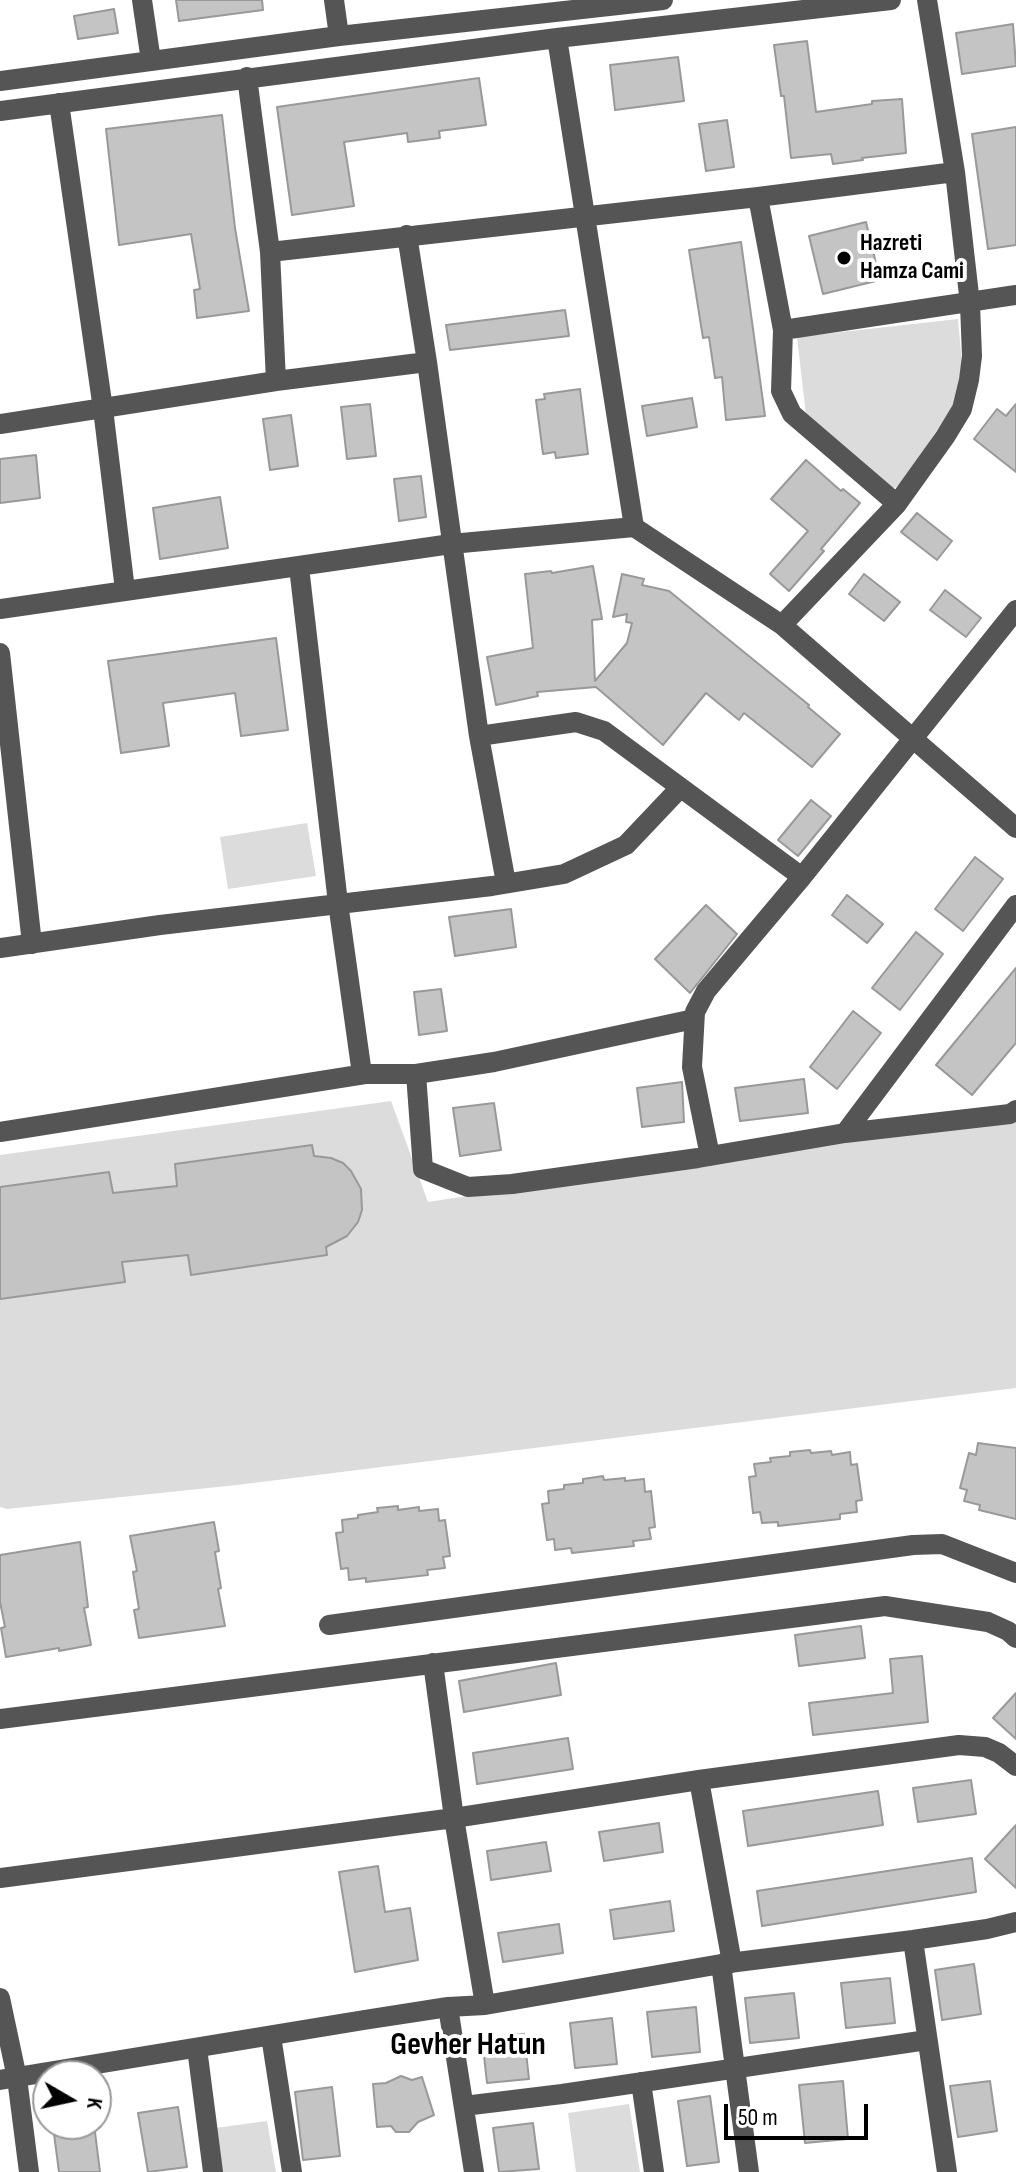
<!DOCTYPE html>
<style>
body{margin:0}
#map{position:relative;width:1016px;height:2172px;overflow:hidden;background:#fff;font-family:"Sofia Sans Condensed",sans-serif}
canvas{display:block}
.north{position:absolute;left:32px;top:2060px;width:80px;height:80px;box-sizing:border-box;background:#fff;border:2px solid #999;border-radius:50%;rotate:99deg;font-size:22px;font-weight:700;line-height:32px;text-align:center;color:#000}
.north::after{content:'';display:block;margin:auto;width:28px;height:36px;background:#000;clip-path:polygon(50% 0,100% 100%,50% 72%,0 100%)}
.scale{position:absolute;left:724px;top:2104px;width:144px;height:36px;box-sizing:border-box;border:4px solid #000;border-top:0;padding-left:10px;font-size:24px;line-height:28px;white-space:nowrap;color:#000;-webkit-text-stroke:6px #fff;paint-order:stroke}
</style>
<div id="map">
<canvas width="1016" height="2172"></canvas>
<div class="north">K</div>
<div class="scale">50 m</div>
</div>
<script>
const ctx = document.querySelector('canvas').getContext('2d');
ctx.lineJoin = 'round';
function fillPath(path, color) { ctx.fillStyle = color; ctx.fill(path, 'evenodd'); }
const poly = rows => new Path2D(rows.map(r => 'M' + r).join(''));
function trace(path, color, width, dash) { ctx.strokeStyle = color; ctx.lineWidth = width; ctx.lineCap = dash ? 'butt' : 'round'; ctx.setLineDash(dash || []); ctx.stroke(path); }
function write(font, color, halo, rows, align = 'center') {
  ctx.font = font + ' "Sofia Sans Condensed",sans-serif'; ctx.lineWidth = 8; ctx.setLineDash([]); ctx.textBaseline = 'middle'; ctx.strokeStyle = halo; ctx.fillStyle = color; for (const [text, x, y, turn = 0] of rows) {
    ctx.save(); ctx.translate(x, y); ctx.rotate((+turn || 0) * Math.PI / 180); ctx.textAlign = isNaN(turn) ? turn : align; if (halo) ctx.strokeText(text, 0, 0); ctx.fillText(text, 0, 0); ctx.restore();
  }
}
fillPath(poly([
 [958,319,962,364,955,403,902,483,891,490,806,415,797,337],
 [307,823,316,876,228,889,220,837],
 [391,1101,428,1202,1016,1112,1016,1388,237,1485,7,1509,0,1507,0,1155],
 [629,2104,640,2172,576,2172,568,2113],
 [267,2121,276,2172,221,2172,215,2128]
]), '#dcdcdc');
const building = poly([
 [176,0,262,0,263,10,179,21,176,0],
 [114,9,118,33,78,39,74,16,114,9],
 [1013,24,1016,66,962,74,956,33,1013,24],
 [807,41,816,112,872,104,872,101,902,99,906,153,862,158,863,160,833,164,831,154,791,158,784,96,781,96,774,45,807,41],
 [678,57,684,101,615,110,610,65,678,57],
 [479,78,486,125,439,131,440,138,408,142,407,133,344,142,354,206,292,215,277,107,479,78],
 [222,115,235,228,249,311,197,318,194,290,200,289,191,234,119,245,106,129,222,115],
 [727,120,734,167,706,171,699,124,727,120],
 [1016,127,1016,245,988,249,972,134,1016,127],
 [866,222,880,280,823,294,809,236,866,222],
 [741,242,765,416,726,420,722,377,715,378,709,337,703,338,689,250,741,242],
 [565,310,569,336,450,350,446,325,565,310],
 [580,389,588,454,556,458,555,452,543,454,536,400,545,399,544,394,580,389],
 [692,398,697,427,647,436,642,406,692,398],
 [370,404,376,456,347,459,341,407,370,404],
 [1016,404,1016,472,974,439,997,409,1006,416,1016,404],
 [291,415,298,466,270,470,263,419,291,415],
 [36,455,40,498,0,503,0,459,36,455],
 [806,460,841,491,843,489,860,503,821,549,824,551,789,591,770,574,808,531,771,499,806,460],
 [421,476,426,517,399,521,394,479,421,476],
 [220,497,228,548,160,559,153,508,220,497],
 [917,513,952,541,937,560,901,532,917,513],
 [593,566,602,619,592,620,595,681,627,643,632,623,626,622,627,614,613,617,622,574,644,579,642,585,669,591,809,705,808,707,840,734,812,767,744,713,739,720,706,693,663,745,596,687,537,692,538,696,496,705,487,657,533,648,525,574,551,571,552,573,593,566],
 [864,574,900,602,884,621,849,594,864,574],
 [945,590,981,618,966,637,930,610,945,590],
 [276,638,288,730,241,736,235,693,163,703,169,746,121,753,108,661,276,638],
 [811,800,831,816,798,856,778,840,811,800],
 [975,857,1003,879,963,931,935,909,975,857],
 [847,895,883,924,867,943,832,915,847,895],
 [706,905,737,934,690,993,655,959,706,905],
 [511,909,516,947,455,956,449,917,511,909],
 [916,932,943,954,900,1010,872,988,916,932],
 [1016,968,1016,1043,972,1095,936,1065,1016,968],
 [441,989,447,1031,419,1035,414,992,441,989],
 [853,1011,881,1033,837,1089,810,1067,853,1011],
 [804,1079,808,1113,740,1121,735,1088,804,1079],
 [682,1082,684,1122,642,1127,637,1088,682,1082],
 [494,1103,501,1150,460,1156,453,1108,494,1103],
 [312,1145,314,1156,331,1158,343,1163,351,1171,361,1189,362,1210,358,1222,347,1236,326,1247,327,1255,191,1275,188,1255,122,1262,125,1282,0,1299,0,1187,109,1172,113,1193,177,1186,175,1164,312,1145],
 [978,1443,1016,1448,1016,1519,979,1510,980,1505,964,1501,967,1490,960,1488,969,1453,976,1455,978,1443],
 [810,1450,811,1453,831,1451,832,1455,850,1452,851,1465,857,1464,862,1500,856,1501,857,1512,840,1514,840,1519,778,1526,778,1522,762,1523,760,1512,753,1513,749,1477,756,1476,754,1464,771,1462,770,1458,790,1456,790,1452,810,1450],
 [603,1476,604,1480,625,1478,625,1481,644,1479,645,1492,651,1491,655,1527,649,1528,651,1539,633,1541,634,1546,572,1553,571,1548,555,1550,554,1539,547,1540,542,1504,549,1503,548,1491,564,1489,564,1485,583,1483,583,1479,603,1476],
 [398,1506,398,1510,419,1507,419,1511,438,1509,439,1521,445,1520,450,1556,443,1557,445,1568,427,1570,428,1575,366,1582,366,1578,349,1580,348,1568,341,1569,336,1533,343,1532,342,1520,358,1518,358,1515,378,1512,377,1508,398,1506],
 [214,1522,219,1551,215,1552,221,1588,218,1589,225,1626,139,1638,134,1610,139,1609,133,1572,137,1571,130,1536,214,1522],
 [80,1542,88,1607,84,1608,91,1645,59,1651,59,1648,6,1657,1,1628,5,1627,0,1602,0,1555,80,1542],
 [861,1626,865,1658,799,1666,795,1635,861,1626],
 [922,1656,928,1722,813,1735,809,1703,893,1693,890,1659,922,1656],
 [556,1663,561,1695,464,1712,459,1681,556,1663],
 [1016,1693,1016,1739,993,1718,1016,1693],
 [568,1738,573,1769,477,1784,473,1753,568,1738],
 [971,1780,976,1814,918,1822,913,1788,971,1780],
 [878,1791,883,1825,748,1846,743,1811,878,1791],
 [659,1823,663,1852,604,1861,599,1832,659,1823],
 [1016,1825,1016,1888,985,1859,1016,1825],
 [546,1842,551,1871,491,1880,487,1851,546,1842],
 [972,1858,976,1892,762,1926,757,1891,972,1858],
 [378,1866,385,1912,410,1908,418,1960,355,1972,339,1872,378,1866],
 [670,1901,674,1931,614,1939,610,1910,670,1901],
 [559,1924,563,1953,503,1962,498,1933,559,1924],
 [974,1964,981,2014,942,2020,935,1970,974,1964],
 [890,1978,895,2023,846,2028,841,1983,890,1978],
 [794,1993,799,2038,750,2043,745,1998,794,1993],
 [696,2007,700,2052,652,2057,647,2012,696,2007],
 [612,2018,617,2064,575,2068,570,2023,612,2018],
 [524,2034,529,2079,487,2083,482,2038,524,2034],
 [401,2076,412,2080,422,2077,434,2115,418,2122,409,2132,396,2132,391,2126,377,2127,373,2084,386,2083,401,2076],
 [843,2081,848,2139,805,2143,799,2085,843,2081],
 [990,2081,997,2131,958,2137,950,2086,990,2081],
 [332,2087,340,2156,303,2160,295,2092,332,2087],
 [710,2096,719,2162,687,2166,678,2101,710,2096],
 [178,2107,187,2167,148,2172,138,2113,178,2107],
 [533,2123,539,2169,499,2172,493,2128,533,2123],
 [68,2124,94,2124,100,2172,59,2172,53,2126,68,2124]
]);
fillPath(building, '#c4c4c4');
trace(building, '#999', 2);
trace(poly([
 [142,0,151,61],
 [334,0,339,36],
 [557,38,634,527,782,625,1016,828],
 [247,77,270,252,276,381],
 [0,81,339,36,663,0],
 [59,103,103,409,125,590],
 [0,111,557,38,891,0],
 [758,197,783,330,781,391,792,414,897,504],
 [407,235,427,362,479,736,576,722,604,731,802,877],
 [270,252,758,197,955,172],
 [783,330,1016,295],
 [0,424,276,381,427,362],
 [299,567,338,903,362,1074,416,1074],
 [0,609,451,544,634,527],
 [782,625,897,504,945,437,962,409,969,380,972,356,970,304,955,172,927,0],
 [0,653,32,944],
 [479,736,506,883],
 [0,948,160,925,492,886,564,874,626,845,680,788],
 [694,1019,494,1062,416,1074,423,1169,468,1187,512,1184,698,1158,845,1133,1016,905],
 [0,1132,365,1074],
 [845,1133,1010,1114,1016,1110],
 [710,1156,692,1067,695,1012,706,991,802,877,1016,610],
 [329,1625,913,1545,942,1544,1016,1573],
 [433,1663,454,1818,485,2005],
 [0,1719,885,1606,988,1622,1008,1631,1016,1638],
 [699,1780,732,1963],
 [0,1878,454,1818,699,1780,959,1745,985,1747,999,1753,1016,1766],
 [913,1940,947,2172],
 [721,1964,749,2172],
 [0,1998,17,2078,29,2172],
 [448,2007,474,2172],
 [271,2036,292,2172],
 [197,2048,213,2172],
 [0,2080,364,2020,448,2007,485,2005,721,1964,913,1940,987,1929,1016,1922],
 [641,2082,654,2172],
 [464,2106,562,2094,927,2040]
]), '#555', 20);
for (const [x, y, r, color] of [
 [844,258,8,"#000"]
]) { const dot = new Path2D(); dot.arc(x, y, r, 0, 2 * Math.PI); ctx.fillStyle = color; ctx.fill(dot); trace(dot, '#fff', 3); }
write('bold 24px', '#000', '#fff', [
 ["Hazreti",860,244],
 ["Hamza Cami",860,272]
], 'left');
write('bold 32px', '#000', '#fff', [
 ["Gevher Hatun",468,2046]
]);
</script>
